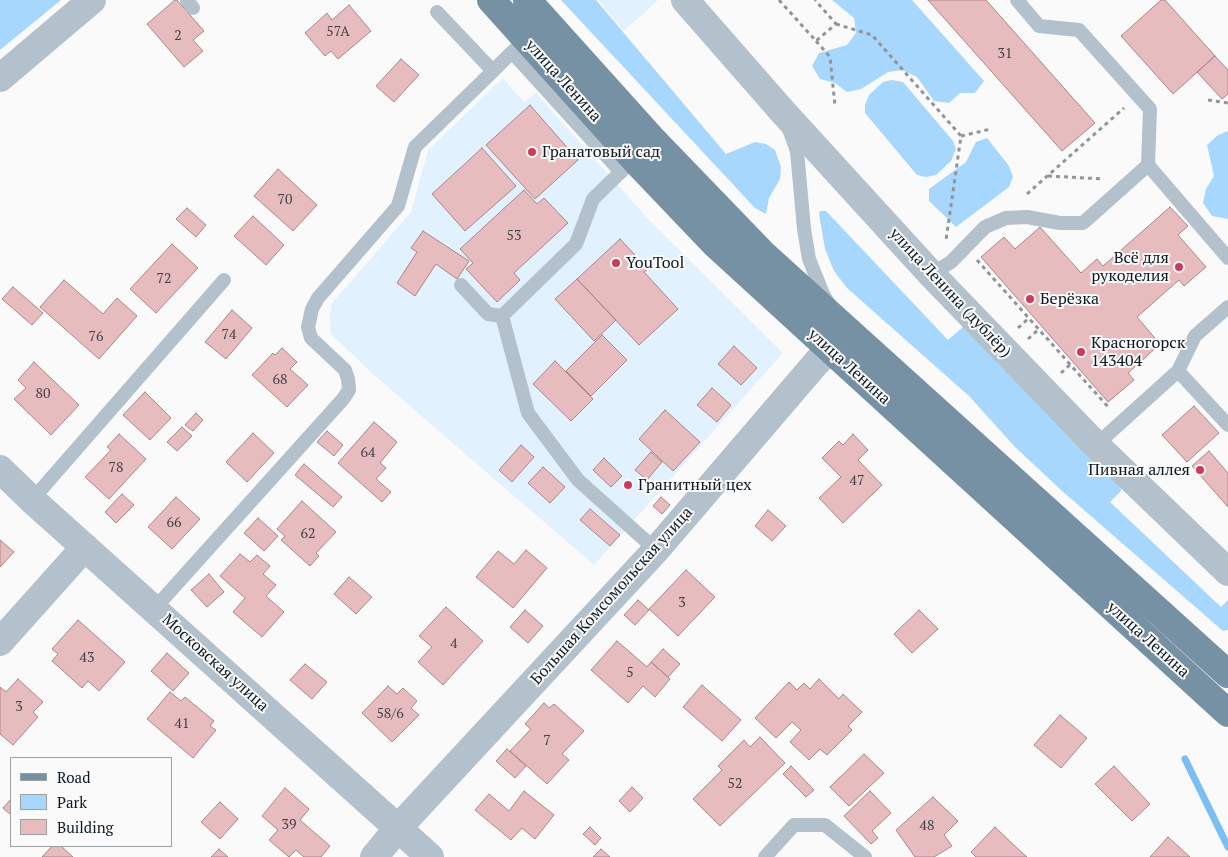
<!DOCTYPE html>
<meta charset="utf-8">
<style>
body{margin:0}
#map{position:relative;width:1228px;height:857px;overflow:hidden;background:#fafafa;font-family:"PT Serif",serif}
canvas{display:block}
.legend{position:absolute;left:10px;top:757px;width:162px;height:90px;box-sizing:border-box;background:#fafafa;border:1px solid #9ba0a3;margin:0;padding:6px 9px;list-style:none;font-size:15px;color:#0c1821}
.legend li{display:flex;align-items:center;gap:10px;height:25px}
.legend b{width:25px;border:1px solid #9ba0a3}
</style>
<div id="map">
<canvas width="1228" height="857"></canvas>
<ul class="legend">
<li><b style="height:6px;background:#7690a4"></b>Road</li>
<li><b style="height:14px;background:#a7d7fc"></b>Park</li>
<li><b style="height:14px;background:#e7bcbf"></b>Building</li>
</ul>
</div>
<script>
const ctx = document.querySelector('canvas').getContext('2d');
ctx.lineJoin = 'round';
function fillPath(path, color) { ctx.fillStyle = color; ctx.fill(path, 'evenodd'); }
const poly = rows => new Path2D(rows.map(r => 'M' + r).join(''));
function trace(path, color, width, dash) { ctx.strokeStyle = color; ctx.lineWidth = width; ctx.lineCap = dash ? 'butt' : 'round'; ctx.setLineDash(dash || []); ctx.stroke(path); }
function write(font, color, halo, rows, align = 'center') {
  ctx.font = font + ' "PT Serif",serif'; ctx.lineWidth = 4; ctx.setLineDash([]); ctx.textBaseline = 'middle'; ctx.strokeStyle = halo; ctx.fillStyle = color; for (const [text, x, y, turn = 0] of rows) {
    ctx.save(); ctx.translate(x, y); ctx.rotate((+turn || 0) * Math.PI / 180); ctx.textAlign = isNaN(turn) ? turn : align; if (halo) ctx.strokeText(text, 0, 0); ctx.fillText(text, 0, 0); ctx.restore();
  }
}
fillPath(poly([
 [598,0,658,0,624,31],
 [503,78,524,102,536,93,649,220,783,353,594,565,374,375,331,334,330,316,332,303,411,212,428,150]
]), '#e2f1fe');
fillPath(poly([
 [0,0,61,0,0,50],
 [561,0,596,0,726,154,755,142,766,144,775,150,781,167,780,179,769,198,766,214,755,208],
 [832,0,912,0,984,81,975,93,960,93,949,103,934,101,917,77,902,70,888,72,861,89,847,92,835,83,820,79,812,66,819,53,847,45,856,33,854,18],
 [892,80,903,82,953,141,956,149,951,161,936,175,926,177,917,175,865,113,865,105,869,95,883,82],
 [1228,131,1228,219,1212,216,1203,203,1206,189,1214,176,1207,145,1218,135],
 [987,138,1009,166,1013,177,1009,187,956,227,929,201,929,189,966,162,976,142],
 [820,211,826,211,948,340,963,327,1120,482,1121,491,1110,502,1221,607,1228,600,1228,630,1223,631,1061,490,1015,447,969,396,847,288,834,271,825,249,819,214]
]), '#a7d7fc');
trace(poly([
 [1185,759,1228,847]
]), '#7bbef2', 7);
const building = poly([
 [175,0,177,0,204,31,193,40,203,51,184,67,147,24,175,0],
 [928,0,986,0,1095,123,1062,151,928,0],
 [1161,0,1165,0,1215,56,1173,94,1121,36,1161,0],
 [349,5,371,31,338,59,331,51,325,56,305,33,327,13,332,20,349,5],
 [1215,56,1228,70,1228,94,1222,99,1197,72,1215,56],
 [401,59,419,75,394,102,376,86,401,59],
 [530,105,578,160,535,199,486,145,530,105],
 [482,148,516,186,465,231,432,194,482,148],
 [278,169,317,205,293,231,254,196,278,169],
 [524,190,537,204,544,198,568,223,514,273,520,280,497,302,466,269,473,263,460,249,524,190],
 [1170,207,1188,226,1178,235,1206,267,1184,286,1179,280,1137,317,1160,344,1128,373,1134,380,1108,402,981,257,1004,237,1015,249,1040,227,1081,273,1097,259,1103,266,1170,207],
 [187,208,206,225,196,237,176,219,187,208],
 [253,216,284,245,266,265,234,236,253,216],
 [423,231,469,261,457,279,436,264,415,296,397,283,417,252,411,248,423,231],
 [620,239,648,269,644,272,678,309,639,345,577,279,620,239],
 [172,244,198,268,156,313,130,289,172,244],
 [577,279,616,320,594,341,555,299,577,279],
 [64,280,103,314,117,298,137,316,99,359,40,307,64,280],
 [13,287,43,313,32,325,2,299,13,287],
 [232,310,252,328,226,359,205,342,232,310],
 [602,335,627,360,591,396,566,371,602,335],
 [734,346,757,368,741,385,718,364,734,346],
 [282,348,297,362,290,369,308,385,287,407,252,375,273,353,275,355,282,348],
 [555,361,593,399,571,421,533,384,555,361],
 [34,362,79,405,51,435,14,399,26,388,18,380,34,362],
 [712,388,731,405,717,422,697,405,712,388],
 [145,392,171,418,150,440,123,415,145,392],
 [1194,406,1219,433,1187,462,1162,435,1194,406],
 [665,410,700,442,673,471,639,439,665,410],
 [196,413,203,420,193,431,185,425,196,413],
 [374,422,397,442,380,463,386,468,376,479,391,492,382,502,338,463,374,422],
 [182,427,192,436,177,451,167,442,182,427],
 [327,431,343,445,334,456,317,442,327,431],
 [253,433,274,453,247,482,226,462,253,433],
 [119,434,146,459,109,499,85,477,111,450,107,447,119,434],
 [853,434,868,450,858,460,882,485,843,523,819,498,841,477,822,458,839,441,843,445,853,434],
 [521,445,534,457,512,482,499,470,521,445],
 [1209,451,1228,473,1228,507,1192,466,1209,451],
 [651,452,662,462,647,480,635,470,651,452],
 [604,458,622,476,611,487,593,470,604,458],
 [304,464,342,497,333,507,295,475,304,464],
 [543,467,565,487,550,503,528,483,543,467],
 [122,494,134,505,116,523,105,512,122,494],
 [176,497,200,519,172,549,148,527,176,497],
 [661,497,670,505,662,514,653,506,661,497],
 [302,501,336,532,316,553,319,556,310,566,281,540,285,536,277,529,302,501],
 [590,509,620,535,610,546,580,520,590,509],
 [768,510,786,526,772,541,755,526,768,510],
 [258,518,278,536,264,551,244,533,258,518],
 [0,540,14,552,0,567,0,540],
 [526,550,547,568,513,608,476,577,498,551,514,564,526,550],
 [240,554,250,562,257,555,270,566,263,574,276,585,266,596,284,612,262,637,233,612,245,598,220,576,240,554],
 [686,570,715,597,678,636,649,609,686,570],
 [209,574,224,592,207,607,191,590,209,574],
 [349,577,372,597,356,614,334,594,349,577],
 [638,600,649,610,635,625,624,615,638,600],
 [446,607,483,641,443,685,418,662,432,647,419,636,446,607],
 [525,610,543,626,528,643,510,627,525,610],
 [919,610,938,629,912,653,894,634,919,610],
 [78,620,125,662,99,691,88,681,82,688,52,661,58,654,52,649,78,620],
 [617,641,647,667,651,662,670,679,655,697,643,686,628,703,591,670,617,641],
 [663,649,680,664,668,677,651,662,663,649],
 [167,653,189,673,173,691,151,671,167,653],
 [305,664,327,682,312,699,290,680,305,664],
 [18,679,43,702,33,712,38,717,13,745,0,734,0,687,6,692,18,679],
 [819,679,839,699,843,694,862,712,848,726,852,730,827,755,820,749,809,760,790,742,801,730,792,722,776,738,755,718,789,682,797,690,804,683,810,689,819,679],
 [702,685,741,720,722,741,683,707,702,685],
 [388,686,397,694,403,688,417,701,411,708,419,715,392,742,362,713,388,686],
 [170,692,181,701,185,697,214,721,210,726,216,730,193,758,147,719,170,692],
 [544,703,549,708,554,704,584,731,562,754,569,760,547,784,510,751,531,729,525,724,544,703],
 [1060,715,1087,738,1061,768,1034,745,1060,715],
 [760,737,785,763,720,826,693,799,722,770,718,766,744,740,750,747,760,737],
 [507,749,526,766,515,778,496,761,507,749],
 [864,754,884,773,849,806,830,787,864,754],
 [791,766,814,790,806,797,783,774,791,766],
 [1114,766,1150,804,1132,821,1095,784,1114,766],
 [632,787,643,798,630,812,619,801,632,787],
 [285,788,309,809,300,820,330,846,321,857,304,857,296,850,289,857,269,840,278,830,262,816,285,788],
 [524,791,554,815,535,839,522,828,511,840,475,810,489,794,509,811,524,791],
 [870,791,891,813,872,831,878,838,871,844,844,816,870,791],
 [933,797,958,821,944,835,952,846,934,857,915,857,896,830,933,797],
 [11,799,11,815,3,808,11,799],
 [220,802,238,819,220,839,201,822,220,802],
 [590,827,601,838,595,845,583,834,590,827],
 [995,827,1018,849,1027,857,976,857,971,852,995,827],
 [1168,837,1190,857,1150,857,1168,837],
 [52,846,61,846,73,857,42,857,52,846],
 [219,849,228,857,211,857,219,849],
 [601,849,610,857,593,857,601,849]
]);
fillPath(building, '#e7bcbf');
trace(building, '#ad8488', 1);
trace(poly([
 [779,0,816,41,836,24,815,0],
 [836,24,872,35,961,136,946,240],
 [816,41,830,57,835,106],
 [1208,100,1228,103],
 [961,136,991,129],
 [1048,176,1104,179],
 [1027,194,1124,108],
 [977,260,1109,408],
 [1018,328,1029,318],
 [1028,339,1039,329],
 [1061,373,1073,362]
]), '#909599', 3, [4, 4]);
trace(poly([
 [187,0,193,8],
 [1017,0,1039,26,1079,30,1150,109,1148,165,1228,258],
 [526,40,512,52,621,172],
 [493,71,512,52],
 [789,129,797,151,804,229,809,259,823,294,829,304],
 [931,274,951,262,985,227,1006,218,1027,217,1060,223,1083,223,1148,165],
 [461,285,488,314,502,316,576,244,593,199,634,159],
 [502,316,528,413,578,480,656,550],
 [1178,371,1228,425],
 [1096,445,1178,371,1195,336,1228,307],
 [32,500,224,280],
 [155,608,343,399,349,390,348,379,345,370,311,338,308,327,312,309,318,298,398,206,415,147,493,71,437,12],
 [765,857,794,825,825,825,865,857]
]), '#b3c1cc', 14);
trace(poly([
 [685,0,783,112,931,274,1096,445,1228,572],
 [0,78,92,0],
 [0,469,32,500,430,857],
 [0,642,85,547],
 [374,857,398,828,656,550,817,362,846,333]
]), '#b3c1cc', 28);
trace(poly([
 [491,0,634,159,716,245,1228,713],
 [527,0,654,141,764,255,1228,674]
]), '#7690a4', 28);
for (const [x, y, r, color] of [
 [532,152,5,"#cc3c5a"],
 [616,263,5,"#cc3c5a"],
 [1179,267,5,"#cc3c5a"],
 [1030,299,5,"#cc3c5a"],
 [1081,352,5,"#cc3c5a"],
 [1200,470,5,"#cc3c5a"],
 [628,485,5,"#cc3c5a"]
]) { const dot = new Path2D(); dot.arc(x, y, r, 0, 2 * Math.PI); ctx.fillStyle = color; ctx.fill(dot); trace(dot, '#fafafa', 2); }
write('14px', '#434148', null, [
 ["57А",338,32],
 ["2",178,36],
 ["31",1005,54],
 ["70",285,200],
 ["53",514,236],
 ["72",164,279],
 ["74",229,335],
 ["76",96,337],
 ["68",280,380],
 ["80",43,394],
 ["64",368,453],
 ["78",116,468],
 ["47",857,481],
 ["66",174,523],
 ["62",308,534],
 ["3",682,603],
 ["4",454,644],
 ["43",87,658],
 ["5",630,673],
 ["3",19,707],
 ["58/6",390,714],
 ["41",182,724],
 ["7",547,741],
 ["52",735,784],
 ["39",289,825],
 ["48",927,826]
]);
write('16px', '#0c1821', '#fafafa', [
 ["улица Ленина",563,81,48],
 ["улица Ленина (дублёр)",950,293,47],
 ["улица Ленина",849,367,42],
 ["Большая Комсомольская улица",612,596,-48],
 ["улица Ленина",1148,640,42],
 ["Московская улица",215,663,42]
]);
write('16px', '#0c1821', '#fafafa', [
 ["Гранатовый сад",542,152],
 ["Всё для",1169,258,"right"],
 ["рукоделия",1169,276,"right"],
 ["YouTool",626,263],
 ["Берёзка",1040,299],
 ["Красногорск",1091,343],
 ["143404",1091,361],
 ["Пивная аллея",1190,470,"right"],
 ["Гранитный цех",638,485]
], 'left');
</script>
